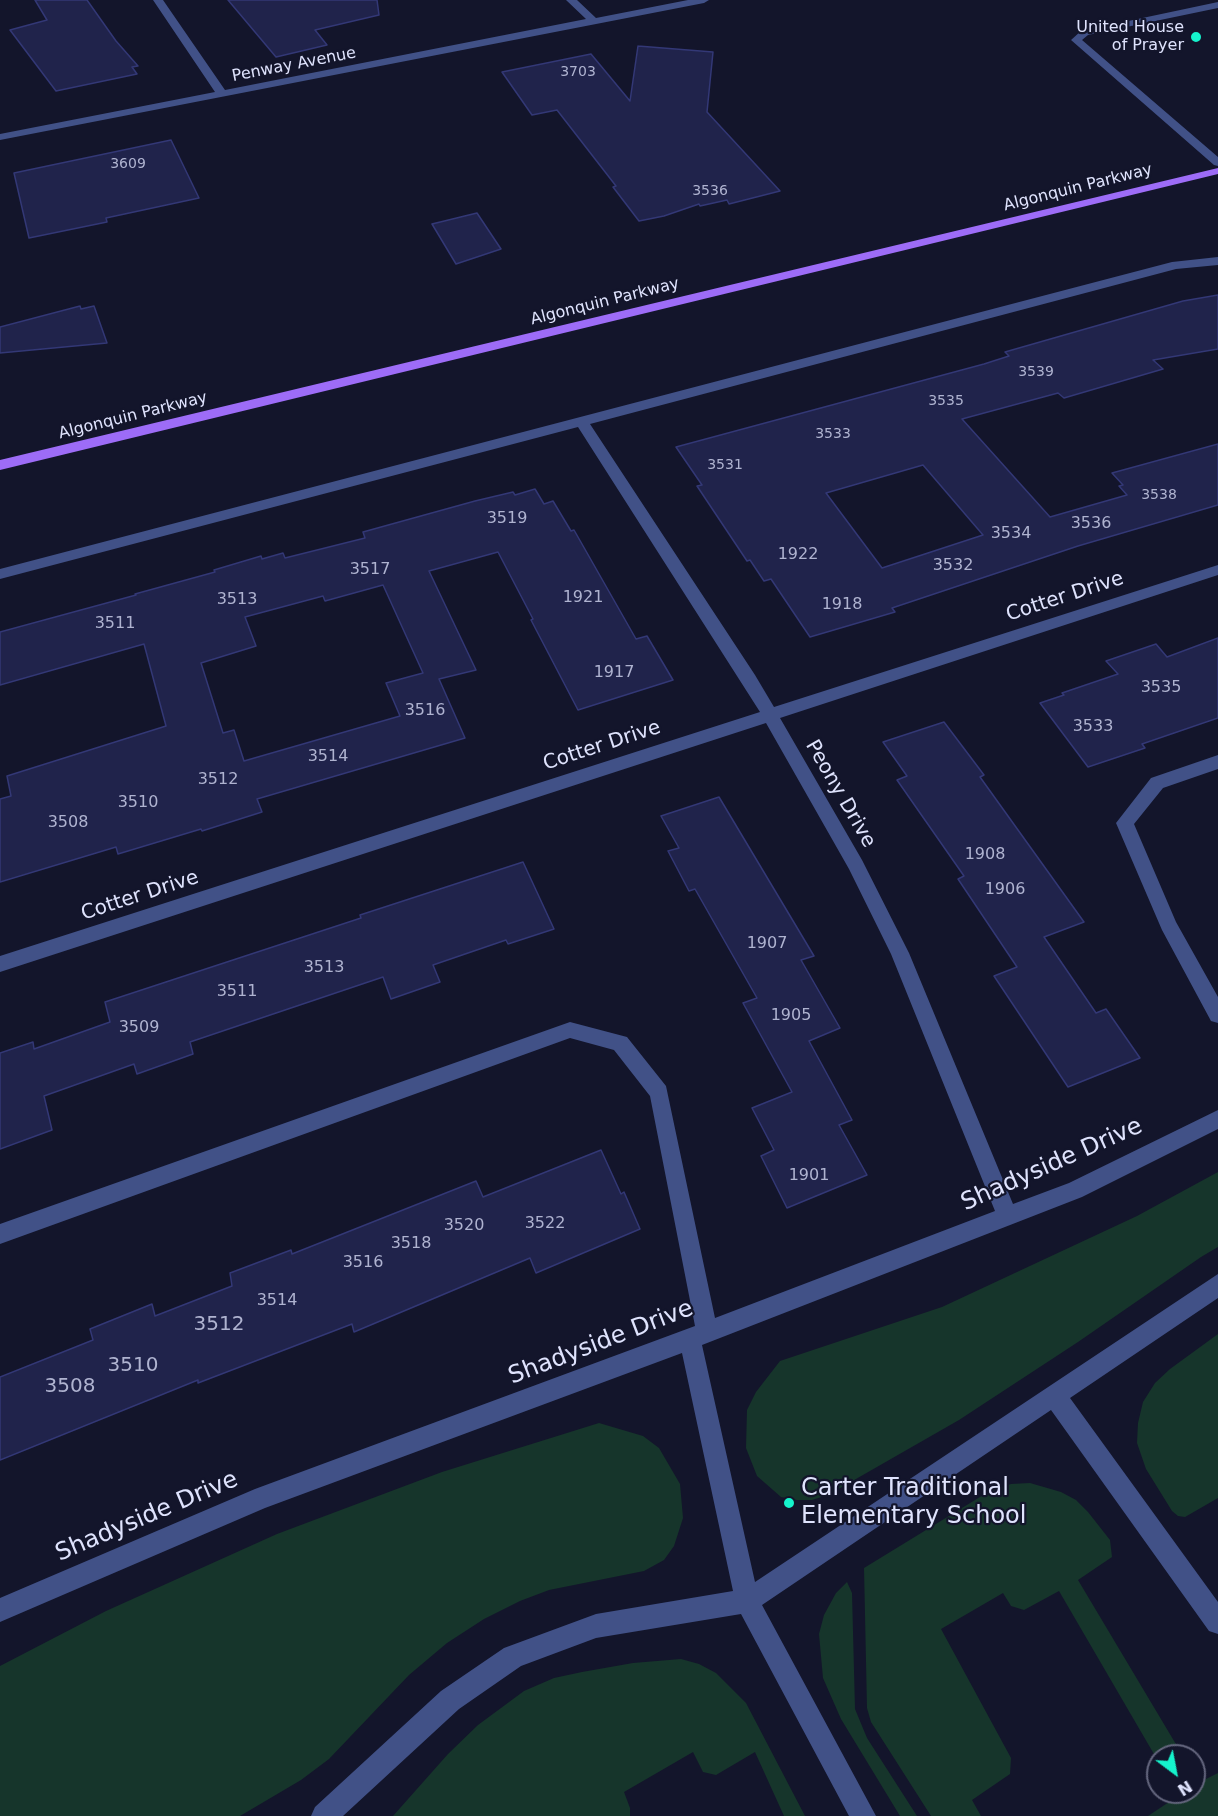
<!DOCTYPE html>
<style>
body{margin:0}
#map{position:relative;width:1218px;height:1816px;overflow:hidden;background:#13152b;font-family:"DejaVu Sans",sans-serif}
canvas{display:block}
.north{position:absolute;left:1146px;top:1744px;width:60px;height:60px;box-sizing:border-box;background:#13152b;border:2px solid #65677f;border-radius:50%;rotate:148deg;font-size:16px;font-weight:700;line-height:24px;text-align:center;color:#dfe3fd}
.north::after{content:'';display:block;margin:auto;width:21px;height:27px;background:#15f3cc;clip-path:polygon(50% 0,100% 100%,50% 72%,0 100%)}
</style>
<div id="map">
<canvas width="1218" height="1816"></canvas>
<div class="north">N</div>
</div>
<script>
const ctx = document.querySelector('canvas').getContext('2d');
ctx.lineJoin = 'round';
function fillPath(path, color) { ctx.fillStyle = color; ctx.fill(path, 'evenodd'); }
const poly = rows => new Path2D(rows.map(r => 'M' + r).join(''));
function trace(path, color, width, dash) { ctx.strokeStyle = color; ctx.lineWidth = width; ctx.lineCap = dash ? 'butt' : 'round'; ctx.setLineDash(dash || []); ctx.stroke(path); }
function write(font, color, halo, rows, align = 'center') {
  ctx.font = font + ' "DejaVu Sans",sans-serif'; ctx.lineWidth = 4.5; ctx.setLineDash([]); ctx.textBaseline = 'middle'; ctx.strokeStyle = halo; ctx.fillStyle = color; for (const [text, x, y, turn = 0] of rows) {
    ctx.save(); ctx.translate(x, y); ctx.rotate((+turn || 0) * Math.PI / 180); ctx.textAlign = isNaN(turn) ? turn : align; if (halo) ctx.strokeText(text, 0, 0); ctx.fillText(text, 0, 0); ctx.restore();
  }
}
fillPath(poly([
 [1218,1172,1218,1247,1201,1257,1078,1342,959,1420,828,1495,812,1500,797,1500,781,1497,757,1476,746,1448,747,1410,756,1392,780,1361,942,1307,1137,1216],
 [1218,1334,1218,1498,1185,1517,1178,1516,1172,1511,1146,1469,1137,1443,1138,1423,1143,1402,1155,1383,1170,1369],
 [599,1423,643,1436,659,1448,680,1484,683,1518,674,1546,664,1560,644,1571,549,1590,520,1601,484,1619,447,1643,409,1675,329,1759,301,1780,240,1816,0,1816,0,1666,106,1611,277,1534,442,1472],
 [1030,1483,1061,1492,1076,1500,1088,1512,1110,1540,1112,1557,1078,1580,1183,1756,1158,1756,1158,1761,1059,1591,1024,1610,1011,1606,1003,1593,941,1629,1011,1758,1010,1774,972,1800,981,1816,931,1816,871,1722,867,1708,864,1568,993,1489,1011,1484],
 [847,1582,852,1593,855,1709,867,1738,917,1816,900,1816,841,1719,823,1678,819,1634,824,1615,836,1593],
 [681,1659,699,1664,716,1673,746,1703,805,1816,784,1816,755,1752,716,1775,703,1772,693,1752,624,1792,630,1808,630,1816,393,1816,448,1754,478,1725,524,1691,554,1678,582,1672,633,1663],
 [1194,1773,1200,1782,1218,1773,1218,1816,1148,1816,1178,1796,1176,1792,1194,1792]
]), '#16352b');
const building = poly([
 [35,0,87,0,116,41,138,66,132,67,137,74,56,91,10,30,47,20,35,0],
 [228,0,377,0,379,15,315,30,327,45,276,57,228,0],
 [638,46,713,52,707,112,780,191,729,204,727,200,700,206,699,204,664,216,639,221,613,187,616,186,557,110,532,115,502,72,591,54,630,101,638,46],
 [171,140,199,198,106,218,107,222,29,238,14,173,171,140],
 [477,213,501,249,456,264,432,224,477,213],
 [1218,295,1218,349,1153,360,1163,369,1064,398,1058,393,962,419,1050,517,1127,495,1119,486,1123,485,1112,473,1218,444,1218,505,1078,546,892,608,895,612,810,637,771,579,764,581,750,560,747,561,697,486,702,485,676,447,984,364,1009,356,1005,352,1183,301,1218,295],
 [923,465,983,535,882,568,826,493,923,465],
 [80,306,81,309,94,306,107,343,0,353,0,327,80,306],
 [535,489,544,504,553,501,571,531,574,530,636,639,647,636,673,680,578,710,531,620,533,619,498,552,429,571,476,670,439,679,465,738,257,799,262,812,202,831,201,829,118,854,116,847,0,882,0,799,11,796,7,776,166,726,144,644,0,685,0,632,136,595,135,594,215,572,214,570,261,556,262,559,283,553,285,558,365,538,363,532,475,501,513,492,515,495,535,489],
 [383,585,423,673,386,683,400,716,244,761,234,730,223,733,201,663,256,646,245,617,323,596,325,601,383,585],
 [1218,638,1218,718,1142,744,1145,748,1088,767,1040,703,1064,695,1062,693,1118,674,1106,661,1156,644,1167,657,1218,638],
 [944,722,984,775,980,777,1084,922,1044,937,1096,1013,1106,1009,1140,1058,1068,1087,994,976,1017,967,958,879,964,876,897,780,907,776,883,742,944,722],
 [719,797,814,956,801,960,840,1028,809,1041,852,1120,839,1125,867,1175,787,1208,761,1156,774,1150,752,1108,792,1092,743,1003,757,998,695,889,689,891,668,851,679,848,661,816,719,797],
 [523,862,554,929,508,944,506,940,433,965,440,982,391,999,383,977,190,1042,193,1054,137,1074,134,1064,44,1096,52,1130,0,1149,0,1053,33,1042,34,1049,110,1022,105,1002,361,918,360,915,523,862],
 [601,1150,621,1194,624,1192,640,1229,536,1273,530,1258,354,1332,352,1324,198,1383,198,1380,0,1460,0,1377,93,1340,90,1329,152,1304,155,1316,232,1286,230,1273,291,1250,292,1254,476,1181,483,1197,601,1150]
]);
fillPath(building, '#20234b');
trace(building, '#333876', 1.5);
fillPath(poly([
 [153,0,163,0,225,90,586,19,566,0,577,0,596,18,688,0,709,0,704,3,0,140,0,134,215,92,153,0],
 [1218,2,1218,8,1088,35,1082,40,1218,157,1218,166,1214,165,1071,40,1081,31,1218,2],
 [1218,257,1218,265,1176,269,590,424,755,675,774,707,1218,565,1218,575,780,718,862,860,909,953,1013,1204,1069,1183,1218,1110,1218,1129,1082,1197,702,1345,755,1582,1218,1274,1218,1298,1070,1398,1218,1602,1218,1634,1209,1631,1051,1410,762,1605,876,1816,849,1816,741,1614,596,1638,521,1666,459,1709,343,1816,311,1816,315,1807,441,1691,504,1648,596,1614,733,1591,682,1353,265,1508,0,1622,0,1598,255,1489,695,1326,650,1096,614,1050,570,1038,0,1244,0,1224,570,1022,627,1037,666,1086,715,1318,995,1211,891,954,849,869,766,723,0,972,0,956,760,712,578,427,0,579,0,569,1172,262,1218,257],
 [1218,755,1218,769,1163,788,1134,824,1176,922,1218,997,1218,1023,1211,1021,1162,930,1116,823,1151,778,1218,755]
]), '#415187');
fillPath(poly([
 [1218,168,1218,174,0,470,0,460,1218,168]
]), '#9d6cf7');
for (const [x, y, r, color] of [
 [1196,37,6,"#15f3cc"],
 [789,1503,6,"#15f3cc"]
]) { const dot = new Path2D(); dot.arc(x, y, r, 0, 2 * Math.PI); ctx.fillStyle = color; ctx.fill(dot); trace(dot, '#13152b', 2); }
write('14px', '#afb3d0', null, [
 ["3703",578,72],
 ["3609",128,164],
 ["3536",710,191],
 ["3539",1036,372],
 ["3535",946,401],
 ["3533",833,434],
 ["3531",725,465],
 ["3538",1159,495]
]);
write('16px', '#dfe3fd', '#13152b', [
 ["United House",1184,28],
 ["of Prayer",1184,46]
], 'right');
write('16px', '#dfe3fd', '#13152b', [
 ["Penway Avenue",294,65,-11],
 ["Algonquin Parkway",1078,188,-14],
 ["Algonquin Parkway",605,302,-14],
 ["Algonquin Parkway",133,416,-14]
]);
write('16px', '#afb3d0', null, [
 ["3519",507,519],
 ["3536",1091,524],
 ["3534",1011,534],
 ["1922",798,555],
 ["3532",953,566],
 ["3517",370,570],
 ["1921",583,598],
 ["3513",237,600],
 ["1918",842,605],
 ["3511",115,624],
 ["1917",614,673],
 ["3535",1161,688],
 ["3516",425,711],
 ["3533",1093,727],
 ["3514",328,757],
 ["3512",218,780],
 ["3510",138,803],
 ["3508",68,823],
 ["1908",985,855],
 ["1906",1005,890],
 ["1907",767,944],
 ["3513",324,968],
 ["3511",237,992],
 ["1905",791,1016],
 ["3509",139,1028],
 ["1901",809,1176],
 ["3522",545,1224],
 ["3520",464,1226],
 ["3518",411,1244],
 ["3516",363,1263],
 ["3514",277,1301]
]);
write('20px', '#dfe3fd', '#13152b', [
 ["Cotter Drive",1065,597,-18],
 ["Cotter Drive",602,746,-18],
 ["Peony Drive",840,794,60],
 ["Cotter Drive",140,896,-18]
]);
write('20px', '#afb3d0', null, [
 ["3512",219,1325],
 ["3510",133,1366],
 ["3508",70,1387]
]);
write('24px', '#dfe3fd', '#13152b', [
 ["Shadyside Drive",1052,1165,-24],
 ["Shadyside Drive",601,1343,-21],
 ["Shadyside Drive",147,1517,-23]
]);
write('24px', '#dfe3fd', '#13152b', [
 ["Carter Traditional",801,1489],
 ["Elementary School",801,1517]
], 'left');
</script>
